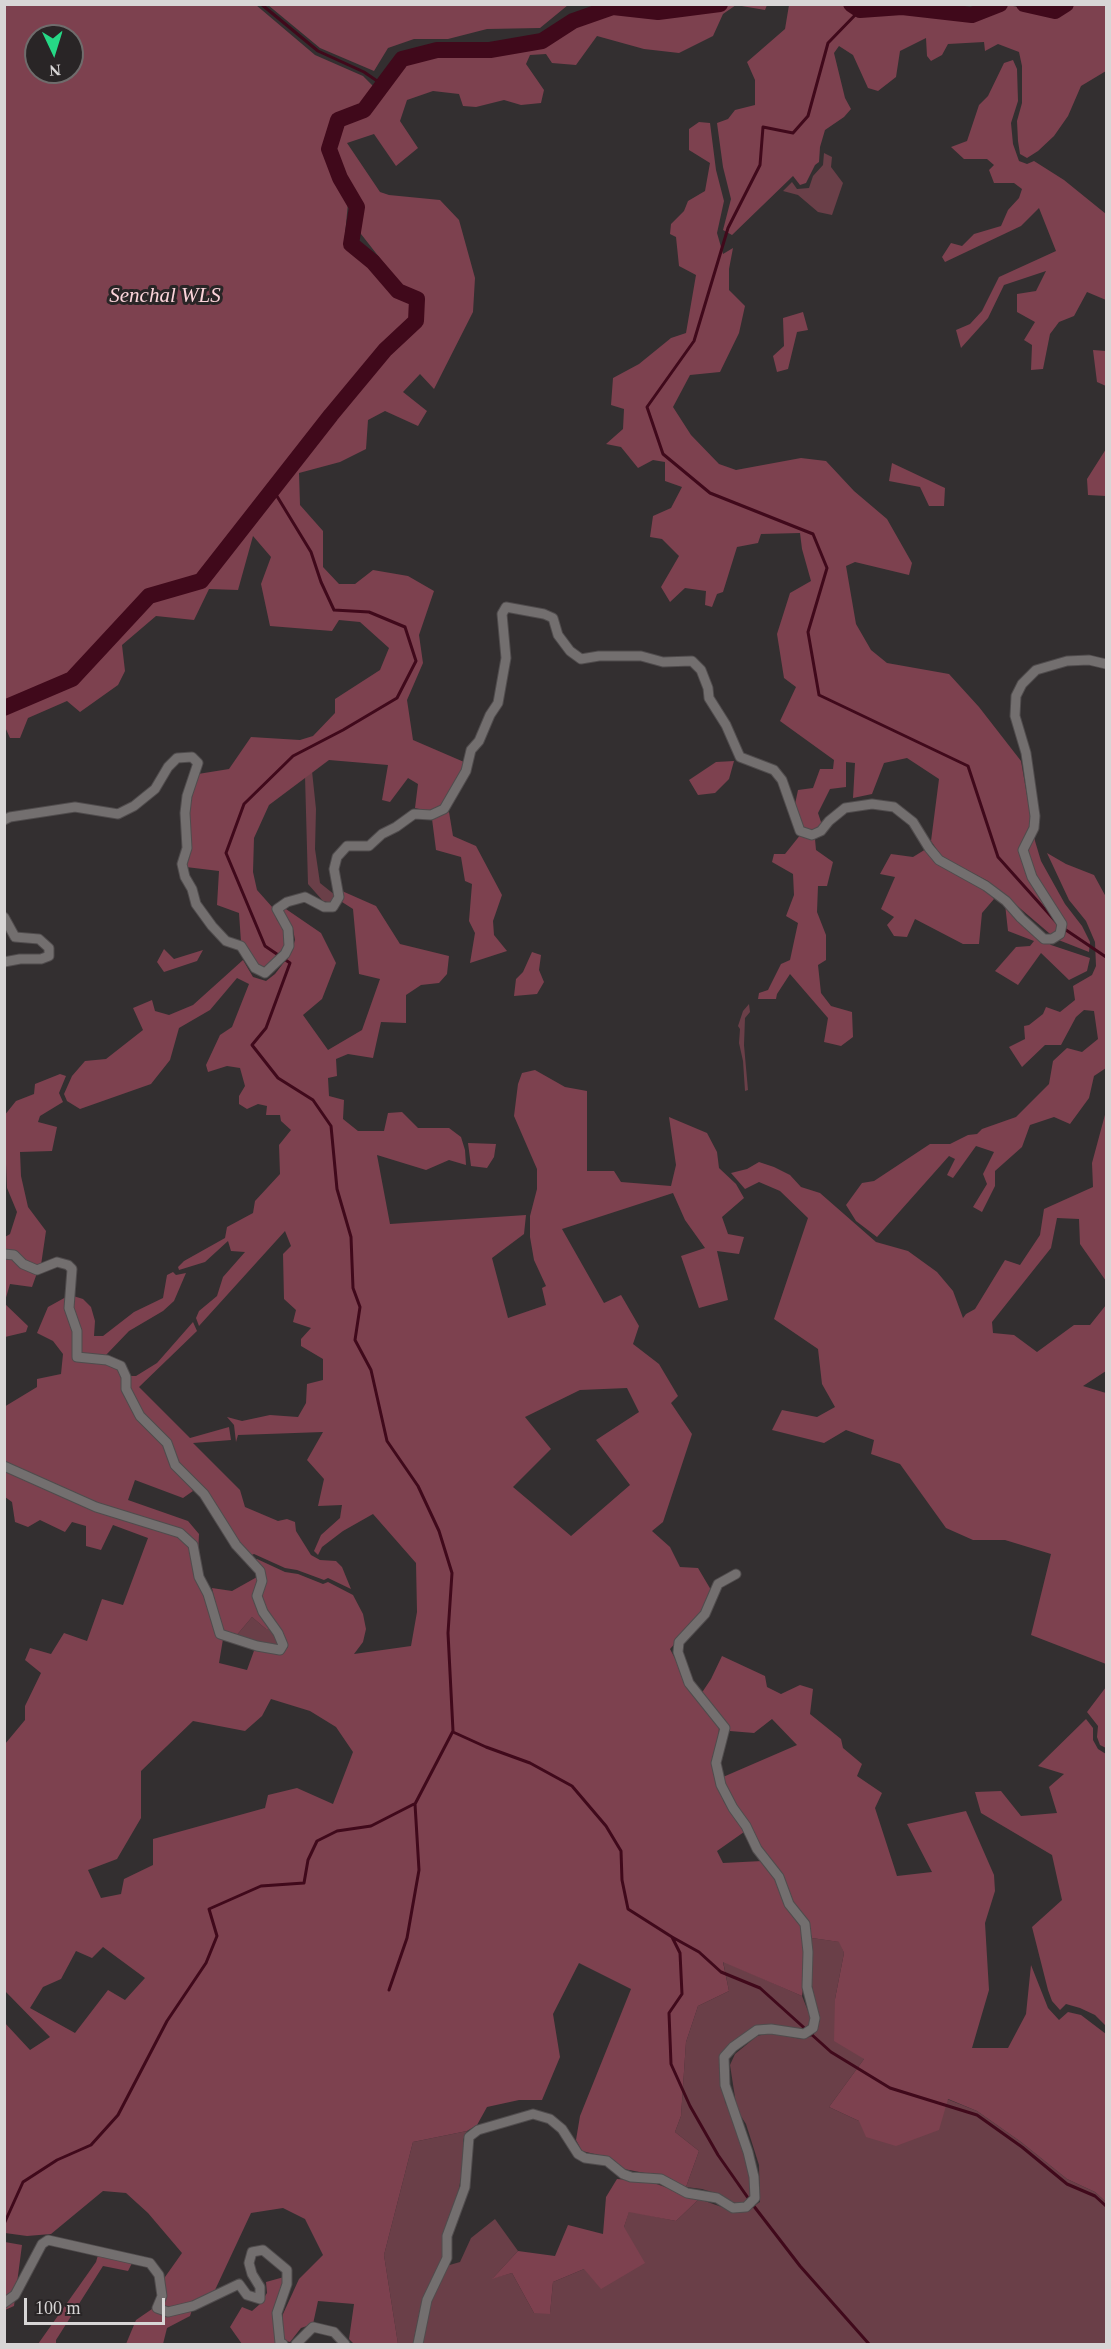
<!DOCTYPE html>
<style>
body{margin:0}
#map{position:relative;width:1111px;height:2349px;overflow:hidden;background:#332f30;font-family:"Times New Roman",serif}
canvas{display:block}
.frame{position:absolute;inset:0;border:6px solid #d8d6d6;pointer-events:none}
.north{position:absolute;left:24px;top:24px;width:60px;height:60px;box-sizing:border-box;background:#292526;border:2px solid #6f6c6c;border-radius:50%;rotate:176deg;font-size:16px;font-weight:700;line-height:24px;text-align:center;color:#d8d6d6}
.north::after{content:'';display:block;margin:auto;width:21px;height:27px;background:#26d886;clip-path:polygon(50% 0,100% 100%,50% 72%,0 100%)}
.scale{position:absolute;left:24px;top:2298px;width:141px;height:27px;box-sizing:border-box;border:3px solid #d8d6d6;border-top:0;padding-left:8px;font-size:18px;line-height:21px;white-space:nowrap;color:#d8d6d6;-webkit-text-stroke:4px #292526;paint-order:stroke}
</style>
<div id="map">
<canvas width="1111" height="2349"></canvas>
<div class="frame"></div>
<div class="north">N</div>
<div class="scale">100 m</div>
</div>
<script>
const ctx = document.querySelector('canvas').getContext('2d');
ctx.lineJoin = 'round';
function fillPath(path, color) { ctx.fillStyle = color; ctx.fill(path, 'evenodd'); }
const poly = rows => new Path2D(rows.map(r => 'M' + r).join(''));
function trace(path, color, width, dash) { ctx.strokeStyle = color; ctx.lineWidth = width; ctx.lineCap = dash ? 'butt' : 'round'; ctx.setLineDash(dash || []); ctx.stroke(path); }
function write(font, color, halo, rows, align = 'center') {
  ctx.font = font + ' "Times New Roman",serif'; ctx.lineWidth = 6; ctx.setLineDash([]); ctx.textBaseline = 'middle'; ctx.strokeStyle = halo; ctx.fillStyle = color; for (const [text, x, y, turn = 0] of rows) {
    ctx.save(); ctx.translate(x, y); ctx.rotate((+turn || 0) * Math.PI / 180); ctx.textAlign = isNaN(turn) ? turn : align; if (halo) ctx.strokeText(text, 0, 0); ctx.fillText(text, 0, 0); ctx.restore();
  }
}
fillPath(poly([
 [824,153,832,157,831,167,843,183,832,215,818,212,798,195,783,191,792,182,797,189,809,188,813,176,823,165],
 [312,771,316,809,315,849,320,883,335,895,332,903,323,901,308,884,305,776],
 [749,1004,750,1012,745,1018,744,1045,748,1090,745,1091,743,1061,739,1043,740,1029,738,1026,743,1011],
 [252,1617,266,1629,272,1629,280,1643,277,1647,236,1636],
 [812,1938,840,1942,844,1953,835,1999,864,2059,829,2107,859,2121,947,2099,977,2111,1021,2142,1067,2179,1095,2192,1106,2202,1106,2344,422,2344,432,2296,446,2266,460,2262,471,2238,495,2219,518,2251,493,2278,512,2273,534,2313,550,2313,553,2282,584,2269,624,2227,629,2211,676,2221,699,2199,736,2212,746,2211,760,2202,759,2165,746,2124,737,2110,730,2065,735,2054,757,2036,770,2033,801,2039,813,2036,820,2020,812,1986],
 [723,1961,802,1996,812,2021,809,2028,799,2033,770,2024,757,2028,722,2064,725,2102,733,2117,746,2157,752,2184,752,2196,743,2204,730,2202,715,2193,702,2189,686,2187,699,2151,675,2132,681,2116,686,2042,698,2006,729,1991],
 [467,2131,463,2140,463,2167,456,2204,443,2256,420,2310,413,2344,398,2344,384,2255,413,2142]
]), '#6a3f48');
fillPath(poly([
 [5,4,256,5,315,55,363,76,374,87,361,107,335,116,324,148,348,203,344,245,372,266,394,295,409,303,410,320,382,347,327,413,267,486,198,578,146,592,70,676,5,703],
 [36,36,72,36,72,72,36,72],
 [268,5,268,4,568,5,540,28,487,29,448,39,414,39,388,48,374,71,320,48],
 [731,5,767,5,765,10,736,5,723,14,713,36,679,53,644,49,597,36,576,65,552,63,546,54,530,55,526,64,544,90,541,103,521,105,504,100,476,107,463,106,459,94,433,91,407,100,400,121,418,148,396,166,374,134,347,143,380,192,389,195,440,200,459,220,475,278,473,312,434,389,420,374,403,392,427,411,418,426,385,411,368,420,366,449,340,462,299,473,300,505,323,531,323,567,339,584,355,584,373,570,408,576,434,591,419,635,423,663,407,700,413,740,464,762,461,771,442,806,428,811,415,808,418,784,408,778,390,802,382,800,388,765,329,760,269,805,254,838,253,872,257,890,273,908,277,920,286,930,286,947,283,952,264,970,256,965,241,942,239,913,217,905,219,871,186,867,190,845,188,812,198,774,229,769,251,737,300,740,313,736,335,713,335,699,380,670,389,648,360,622,339,620,332,631,270,626,261,584,271,557,253,536,238,590,209,589,194,620,156,616,122,645,125,671,118,685,80,712,67,701,28,718,20,738,10,738,5,727,5,710,74,682,150,599,203,582,387,351,419,322,420,296,401,285,361,234,361,206,343,175,331,148,340,122,365,113,403,61,438,52,491,53,544,43,575,24,612,9,658,15,712,10],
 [789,5,843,5,859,14,902,10,973,18,1009,5,1055,16,1073,5,1106,5,1106,71,1081,86,1068,116,1054,136,1038,151,1027,158,1020,154,1018,141,1017,121,1022,103,1022,66,1019,52,998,44,985,51,984,42,948,44,942,55,931,61,927,56,926,38,900,51,896,77,878,91,868,88,853,55,839,46,834,53,845,98,851,109,844,117,825,130,820,147,819,162,815,165,806,183,800,185,793,176,732,235,723,230,731,199,723,167,717,123,728,119,735,110,755,105,755,80,747,62,785,29],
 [1013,60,1017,69,1018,101,1011,123,1013,144,1019,161,1027,164,1034,161,1064,180,1106,214,1106,300,1087,292,1074,316,1059,322,1050,334,1043,369,1031,370,1032,345,1024,340,1035,322,1017,312,1017,294,1036,291,1046,271,1004,285,988,318,961,348,956,330,970,324,982,311,999,277,1056,251,1039,208,1021,226,945,262,942,257,951,243,962,246,974,234,1001,226,1008,210,1019,198,1022,189,1014,183,994,183,989,170,994,165,987,159,964,159,951,147,967,141,979,105,988,96,1004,63],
 [699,122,710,123,716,170,724,201,717,233,723,254,733,248,729,269,729,290,745,306,739,333,720,372,690,375,673,407,691,435,719,464,736,470,801,458,826,461,854,491,887,519,912,563,909,575,855,562,846,566,856,624,871,650,887,663,949,674,979,707,1021,761,1035,841,1041,861,1065,904,1082,926,1090,942,1089,952,1056,939,988,881,942,857,931,841,939,779,907,758,884,763,872,794,853,798,855,763,846,762,846,787,830,789,818,813,822,825,812,832,801,827,794,809,798,790,813,788,820,769,833,769,834,760,780,721,796,687,784,678,777,634,790,593,811,581,802,549,800,533,761,534,758,543,737,547,723,592,717,594,712,607,705,605,706,591,685,588,670,602,661,587,679,556,662,539,650,537,653,516,671,508,682,487,665,481,665,462,653,460,638,468,621,447,606,444,623,429,624,409,611,405,613,378,639,364,671,338,686,333,696,275,679,266,676,237,670,234,671,224,684,211,688,201,705,191,710,163,689,150,689,129],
 [803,312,808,330,797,332,788,369,777,372,773,356,784,346,783,318],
 [1093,350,1106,351,1106,386,1097,382],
 [1106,449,1106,496,1088,495,1087,479],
 [892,463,945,488,944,506,929,506,920,487,889,481],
 [734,761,729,779,715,793,698,795,689,780,716,762],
 [449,812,453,836,476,846,502,895,493,921,494,935,507,951,470,963,475,933,469,921,472,884,465,881,461,857,436,850,432,819],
 [801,834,815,839,816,850,833,862,827,886,818,886,817,912,826,935,826,960,818,965,821,993,831,1006,852,1012,853,1037,841,1046,824,1042,828,1018,790,974,777,994,776,999,758,999,759,993,768,990,781,964,790,960,798,923,786,916,794,895,793,874,772,862,774,854,785,854],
 [926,849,985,888,994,899,982,913,979,944,963,944,915,919,907,937,894,936,887,925,894,917,881,909,895,877,880,874,891,854,913,857],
 [1047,853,1066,864,1094,875,1106,897,1106,1068,1094,1076,1089,1098,1070,1124,1054,1117,1030,1125,1022,1147,995,1171,995,1186,982,1212,973,1207,987,1184,983,1174,994,1152,976,1146,953,1178,947,1175,955,1159,949,1156,877,1237,856,1221,846,1205,862,1183,874,1181,930,1144,950,1144,968,1135,977,1134,982,1129,1016,1117,1049,1084,1053,1061,1067,1048,1082,1052,1098,1039,1094,1011,1084,1010,1076,1017,1061,1045,1045,1045,1022,1067,1009,1047,1025,1039,1024,1026,1029,1025,1043,1014,1046,1007,1060,1012,1075,1000,1073,986,1092,975,1096,966,1095,942,1086,921,1069,900],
 [342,891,376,906,400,944,449,956,447,974,439,983,421,985,406,995,406,1023,381,1022,373,1058,348,1054,336,1059,337,1076,328,1078,329,1096,344,1100,343,1119,358,1131,384,1131,388,1113,402,1112,418,1128,449,1128,461,1137,465,1150,466,1165,449,1160,426,1170,377,1155,390,1224,526,1215,524,1234,492,1258,508,1318,546,1305,542,1288,546,1286,534,1260,530,1237,530,1216,537,1189,537,1169,514,1116,518,1084,522,1073,535,1070,565,1087,587,1091,587,1171,614,1171,621,1182,671,1186,676,1165,669,1117,707,1133,717,1152,719,1168,736,1184,744,1198,722,1217,728,1234,744,1237,739,1254,717,1251,728,1300,699,1308,681,1256,705,1248,685,1220,673,1193,562,1229,604,1303,621,1295,639,1326,633,1344,659,1364,678,1396,671,1403,692,1434,663,1522,652,1531,670,1547,680,1567,698,1568,711,1590,703,1612,670,1649,695,1697,719,1726,717,1780,724,1802,744,1832,717,1851,723,1863,762,1861,779,1880,802,1927,805,1973,802,1996,723,1962,729,1991,698,2006,686,2042,681,2116,675,2132,699,2151,686,2187,660,2176,624,2169,611,2158,582,2151,576,2140,580,2116,631,1989,579,1963,553,2014,560,2057,542,2100,519,2100,487,2107,477,2125,467,2131,413,2142,384,2255,398,2344,354,2344,349,2339,354,2304,318,2301,313,2324,301,2328,290,2342,283,2340,281,2327,283,2314,299,2279,323,2255,305,2219,283,2208,251,2213,215,2290,197,2301,165,2309,162,2306,165,2277,182,2253,148,2213,126,2193,103,2191,51,2234,27,2236,5,2233,4,2022,30,2050,50,2037,5,1991,5,1744,25,1720,25,1706,41,1673,25,1660,30,1648,51,1654,64,1633,87,1641,102,1599,123,1605,148,1538,113,1525,101,1550,86,1546,86,1526,72,1522,65,1532,40,1520,28,1527,15,1522,12,1502,5,1497,5,1469,180,1536,191,1550,223,1639,219,1663,247,1670,255,1648,280,1654,288,1647,286,1639,268,1612,261,1595,264,1580,252,1560,257,1559,285,1572,298,1574,323,1584,328,1582,353,1595,363,1614,366,1629,363,1642,354,1654,411,1646,417,1612,416,1563,373,1514,343,1531,322,1547,318,1555,314,1551,321,1535,340,1518,342,1505,318,1506,324,1479,307,1460,323,1432,238,1435,236,1442,234,1425,227,1417,242,1421,270,1415,298,1417,306,1403,307,1384,323,1380,323,1359,301,1346,301,1339,311,1328,293,1322,296,1310,284,1299,283,1254,291,1246,285,1231,199,1326,196,1318,199,1311,217,1296,223,1277,245,1252,231,1251,228,1241,205,1262,179,1270,178,1267,184,1261,225,1238,227,1227,253,1213,255,1201,280,1174,279,1145,291,1130,281,1121,280,1115,266,1115,267,1106,258,1104,247,1109,239,1104,239,1096,245,1086,240,1068,227,1066,208,1072,206,1065,220,1035,232,1027,249,984,237,978,210,1010,179,1028,170,1060,151,1084,80,1109,67,1101,64,1094,72,1076,85,1061,106,1059,143,1030,133,1008,152,1000,155,1011,169,1015,193,1005,243,960,253,977,266,981,275,974,291,953,295,940,293,929,281,911,283,907,321,933,336,963,322,999,303,1015,328,1050,362,1030,380,979,359,974,353,909,342,902],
 [627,1388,639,1412,596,1440,630,1485,571,1536,513,1487,551,1449,525,1417,580,1390],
 [271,1699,310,1711,336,1727,353,1752,333,1804,297,1788,268,1795,265,1808,153,1839,153,1865,124,1879,121,1894,101,1898,88,1870,117,1859,141,1818,141,1771,193,1721,245,1731,262,1716],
 [103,1947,145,1978,125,2000,108,1990,75,2033,30,2008,43,1987,61,1979,76,1951,92,1958],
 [1005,904,1023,918,1051,945,1090,958,1087,971,1069,980,1041,953,1018,985,995,971,1016,947,1030,946,1034,941,1008,931],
 [164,949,174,959,203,950,197,961,164,972,157,962],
 [532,952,541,955,539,970,544,982,537,994,514,996,516,979,523,972],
 [60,1074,66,1076,59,1093,63,1102,40,1116,38,1122,57,1127,52,1151,20,1152,21,1176,28,1207,46,1231,41,1265,36,1267,5,1252,5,1237,10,1234,17,1212,7,1188,4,1116,16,1101,34,1094,35,1084],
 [1106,1111,1106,1281,1080,1244,1079,1219,1057,1218,1051,1248,992,1322,993,1333,1014,1335,1037,1352,1074,1325,1090,1325,1106,1305,1106,1371,1083,1386,1106,1393,1106,1664,1031,1635,1051,1554,1005,1540,973,1540,946,1528,900,1464,871,1454,874,1440,846,1430,824,1443,772,1430,782,1410,817,1417,835,1407,822,1384,818,1349,774,1319,808,1218,780,1191,759,1182,745,1189,731,1173,747,1169,759,1162,774,1167,790,1175,801,1187,820,1193,876,1242,908,1251,937,1272,953,1291,963,1318,966,1314,975,1309,1005,1260,1020,1265,1040,1235,1044,1209,1093,1187,1092,1163],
 [468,1143,496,1144,494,1157,487,1168,471,1166],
 [5,1257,13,1257,37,1273,32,1287,10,1284,5,1301],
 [173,1272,176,1275,186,1273,174,1301,163,1311,129,1331,106,1355,112,1357,80,1355,70,1295,83,1299,91,1307,95,1321,94,1336,103,1336,134,1312,163,1298,167,1275],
 [66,1297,75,1332,75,1356,107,1363,120,1368,124,1392,166,1446,193,1491,183,1498,135,1480,128,1500,188,1521,199,1534,198,1555,192,1542,96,1504,5,1463,4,1407,37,1387,37,1379,61,1374,63,1354,53,1341,37,1333,48,1307],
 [4,1303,28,1326,26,1332,5,1337],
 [193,1322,197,1331,139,1387,190,1438,229,1427,231,1440,193,1443,240,1490,245,1507,278,1521,287,1519,295,1522,296,1531,311,1555,320,1560,336,1561,342,1567,351,1589,328,1578,324,1580,297,1570,285,1568,254,1554,247,1557,176,1464,169,1442,132,1401,128,1376,136,1376,157,1363],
 [257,1577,259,1582,255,1596,272,1629,266,1629,252,1617,236,1636,222,1631,212,1588,232,1591],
 [722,1656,765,1676,767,1687,781,1694,800,1685,813,1689,810,1714,841,1739,843,1748,862,1764,857,1776,882,1793,875,1808,897,1876,932,1872,907,1824,966,1811,994,1875,995,1891,985,1923,989,1990,972,2048,1008,2048,1026,2014,1031,1965,1048,2008,1059,2020,1068,2012,1081,2015,1106,2034,1106,2202,1095,2192,1067,2179,1021,2142,977,2111,948,2099,939,2130,896,2146,866,2137,859,2121,829,2107,864,2059,834,2041,835,1999,844,1953,839,1942,812,1938,806,1919,792,1902,782,1873,759,1847,730,1796,723,1777,797,1745,772,1719,754,1733,730,1731,701,1694,711,1679],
 [1106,1687,1106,1748,1100,1745,1097,1737,1098,1726,1087,1712],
 [1086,1719,1093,1728,1093,1740,1098,1749,1106,1754,1106,2026,1095,2015,1080,2008,1066,2004,1060,2010,1052,2001,1048,1990,1032,1927,1062,1900,1052,1855,981,1813,975,1792,1001,1791,1021,1816,1057,1813,1049,1787,1064,1774,1038,1766],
 [617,2179,648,2181,699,2199,676,2221,629,2212,624,2227,645,2263,601,2289,584,2269,553,2282,550,2314,534,2313,512,2273,492,2279,518,2251,555,2256,568,2225,603,2234,606,2197],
 [5,2242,22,2245,14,2306,5,2310],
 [98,2255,133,2261,128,2271,103,2266,56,2340,56,2344,38,2344,96,2262],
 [284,2277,284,2285,274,2313,276,2344,242,2344,230,2327,242,2307,252,2311,260,2304,267,2293,266,2282],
 [152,2309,166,2316,192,2310,190,2316,167,2328,163,2344,126,2344,136,2320]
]), '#7d414f');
trace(poly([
 [261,4,318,51,364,72,383,85],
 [860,10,828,43,808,116,793,133,763,127,760,165,728,228,694,341,647,407,663,454,710,493,813,534,827,568,808,632,819,695,968,766,998,857,1058,924],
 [272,488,311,552,321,582,334,610,369,612,405,627,416,661,397,698,343,730,293,756,244,804,226,853,265,946,290,963,266,1028,252,1045,278,1078,313,1100,331,1126,337,1189,351,1237,353,1288,360,1307,355,1340,371,1370,387,1441,418,1486,439,1531,452,1573,448,1633,453,1731,415,1804,419,1870,407,1938,389,1990],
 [1063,928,1106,957],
 [453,1732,486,1747,530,1763,572,1786,606,1826,621,1851,622,1880,628,1909,672,1937,680,1953,682,1994,669,2013,671,2064,690,2106,718,2155,753,2205,800,2266,869,2344],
 [672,1937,699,1952,721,1972,760,1988,831,2052,890,2088,977,2115,1022,2147,1067,2184,1095,2196,1106,2206],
 [4,2224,23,2182,57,2160,91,2145,118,2115,167,2021,206,1963,217,1936,209,1909,261,1886,304,1883,308,1860,317,1841,337,1831,371,1826,414,1804]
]), '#40091b', 3);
trace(poly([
 [851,4,860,10,902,7,972,15,1000,4],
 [1024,4,1055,11,1066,4],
 [4,708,72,679,149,596,201,581,331,415,385,350,416,321,417,299,398,291,373,262,351,244,357,207,340,178,329,149,338,120,364,110,402,59,437,50,490,50,542,41,573,21,613,7,658,12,720,4]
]), '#40091b', 16);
const street = poly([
 [4,820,10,817,75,807,118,814,134,806,155,789,168,767,177,758,192,757,198,763,187,796,185,813,187,848,182,864,185,877,192,889,196,904,212,926,226,941,241,946,255,968,265,973,285,954,289,946,288,929,277,909,287,902,305,897,324,907,333,907,339,897,334,869,337,857,347,846,369,846,382,834,396,827,414,814,431,815,444,809,466,771,471,750,479,741,490,715,498,703,506,658,502,614,506,607,544,614,553,618,558,635,570,651,581,659,599,656,641,656,663,662,692,661,701,670,708,688,709,698,726,725,740,757,774,770,782,780,800,831,812,835,821,831,829,821,845,808,872,804,894,807,913,822,929,848,939,860,986,886,1006,901,1021,918,1044,939,1052,939,1060,934,1062,924,1032,877,1023,850,1034,828,1035,816,1026,753,1015,716,1016,696,1022,684,1036,670,1067,661,1089,660,1106,664],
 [4,917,15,937,39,939,49,948,49,956,41,959,20,959,4,962],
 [4,1254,14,1255,23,1264,37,1270,57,1262,68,1265,72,1269,69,1308,77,1331,77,1357,107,1360,121,1366,126,1377,126,1389,140,1416,167,1443,175,1465,204,1494,236,1545,260,1571,262,1581,257,1596,263,1612,278,1633,283,1645,280,1650,257,1646,220,1634,208,1594,199,1577,193,1545,180,1533,96,1507,4,1466],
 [4,2303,15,2295,42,2244,48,2240,150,2263,159,2275,162,2296,157,2308,168,2312,193,2306,239,2284,247,2295,260,2299,260,2287,252,2274,249,2263,252,2252,263,2250,287,2270,287,2284,277,2313,280,2343,283,2344],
 [296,2344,313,2327,334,2332,345,2344],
 [418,2344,427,2300,447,2258,447,2236,465,2187,469,2137,478,2130,533,2114,550,2119,562,2129,578,2154,585,2158,607,2161,623,2174,631,2177,661,2179,687,2193,717,2198,733,2208,746,2207,755,2198,754,2177,748,2152,725,2085,724,2057,733,2047,757,2030,771,2029,804,2034,813,2028,815,2018,807,1987,808,1952,805,1924,789,1904,779,1877,757,1849,746,1826,733,1808,721,1785,716,1763,725,1728,689,1683,678,1652,679,1642,705,1614,718,1584,736,1574]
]);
trace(street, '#504c4d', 11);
trace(street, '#736f6f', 9);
write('italic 21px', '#fcd4da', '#292526', [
 ["Senchal WLS",165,296]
]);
</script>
